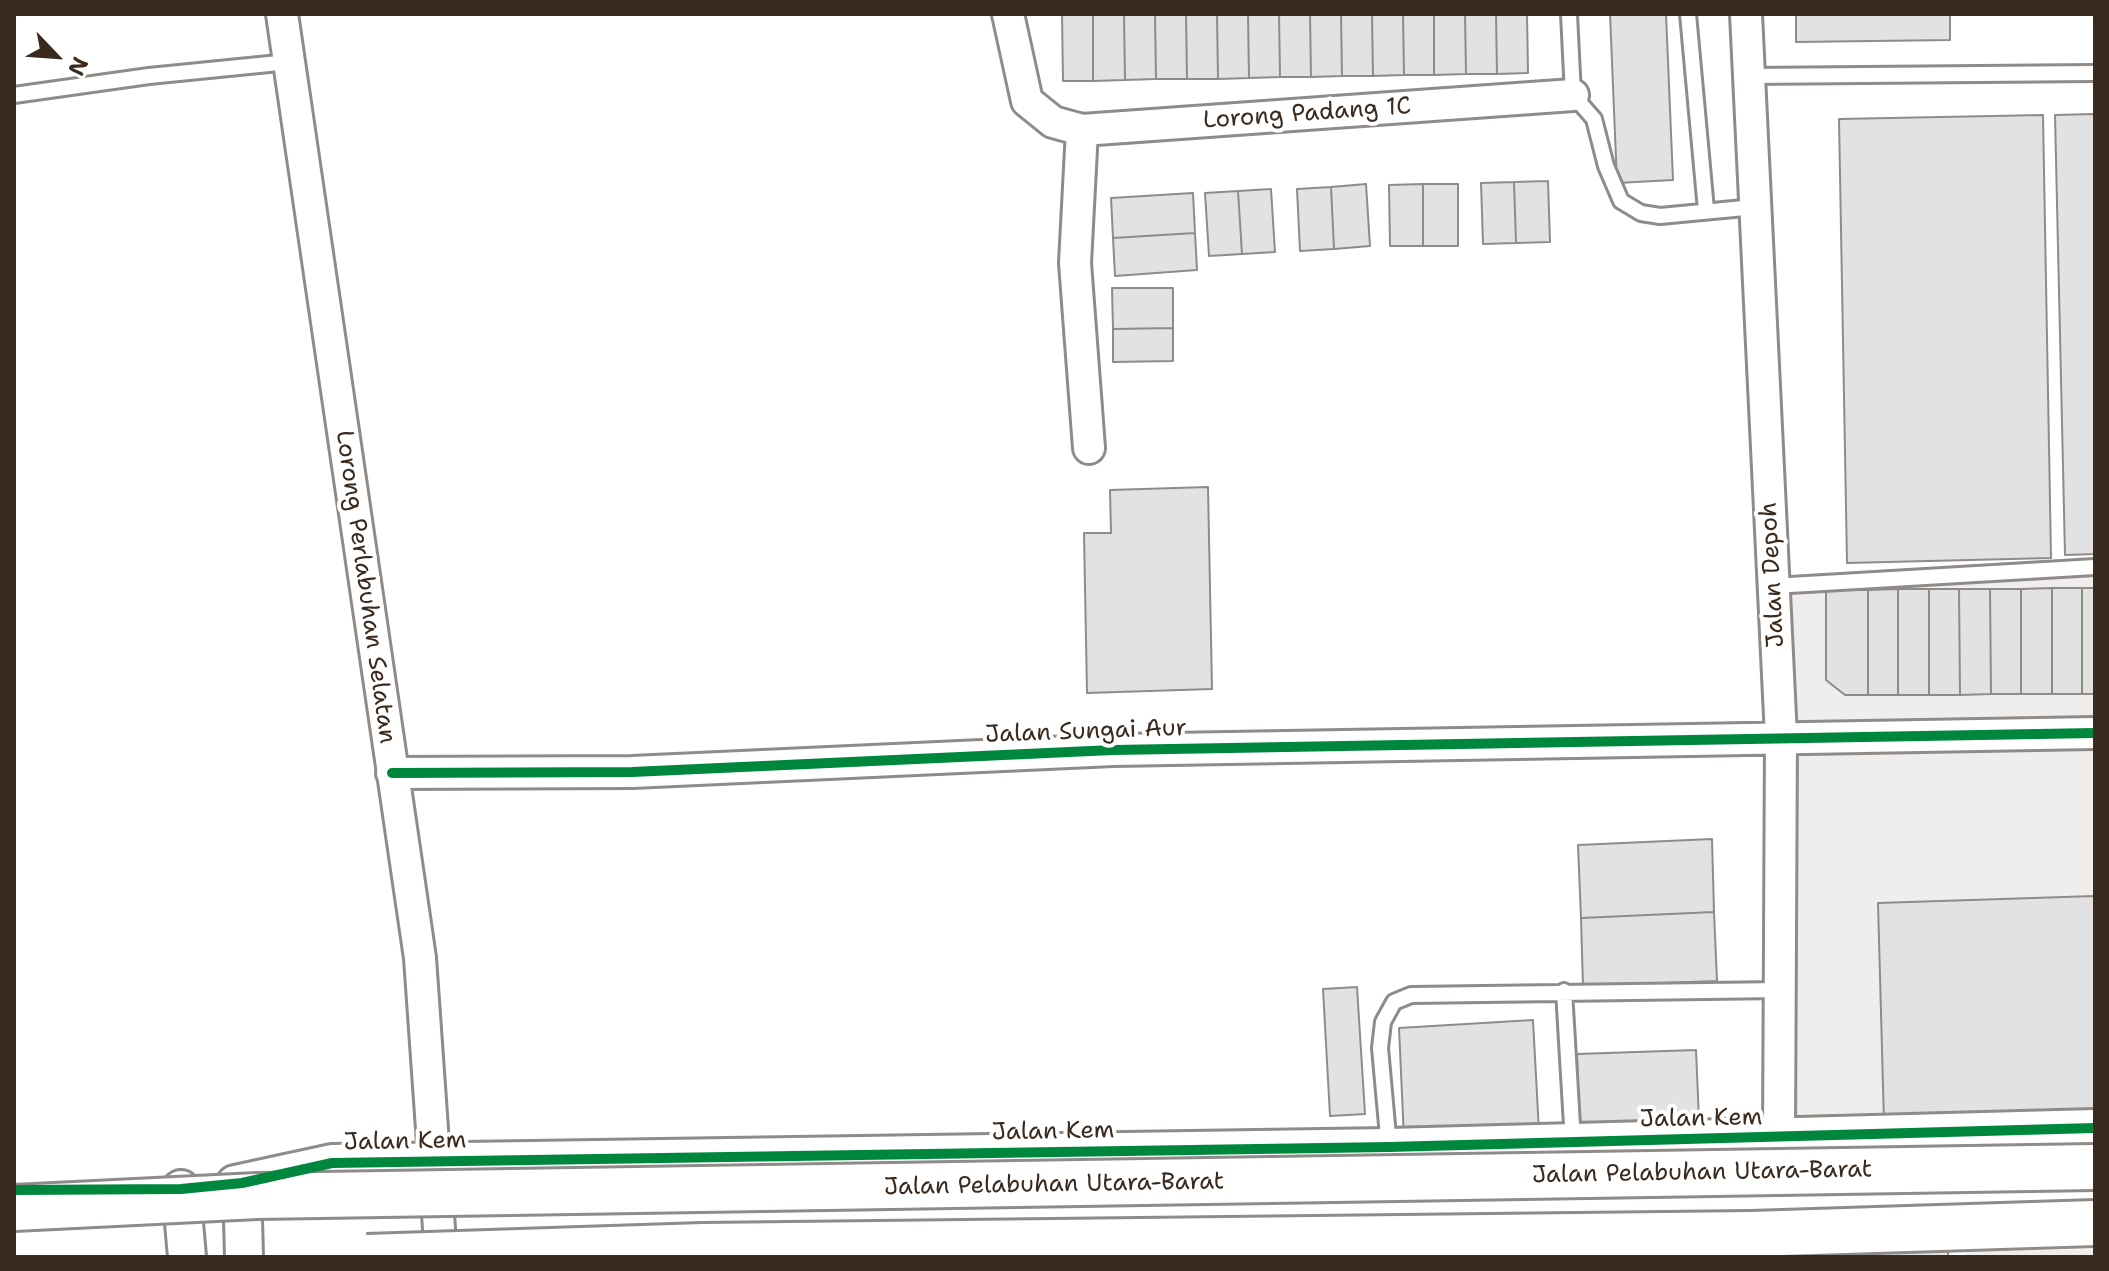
<!DOCTYPE html>
<style>
body{margin:0}
#map{position:relative;width:2109px;height:1271px;overflow:hidden;background:#fff;font-family:"Shantell Sans",sans-serif}
canvas{display:block}
.frame{position:absolute;inset:0;border:16px solid #3b2a1e;pointer-events:none}
.north{position:absolute;left:16px;top:16px;width:80px;height:80px;-webkit-text-stroke:6px #fff;paint-order:stroke;rotate:115deg;font-size:22px;font-weight:700;line-height:32px;text-align:center;color:#3b2a1e}
.north::after{content:'';display:block;margin:auto;width:28px;height:36px;background:#3b2a1e;clip-path:polygon(50% 0,100% 100%,50% 72%,0 100%)}
</style>
<div id="map">
<canvas width="2109" height="1271"></canvas>
<div class="frame"></div>
<div class="north">N</div>
</div>
<script>
const ctx = document.querySelector('canvas').getContext('2d');
ctx.lineJoin = 'round';
function fillPath(path, color) { ctx.fillStyle = color; ctx.fill(path, 'evenodd'); }
const poly = rows => new Path2D(rows.map(r => 'M' + r).join(''));
function trace(path, color, width, dash) { ctx.strokeStyle = color; ctx.lineWidth = width; ctx.lineCap = dash ? 'butt' : 'round'; ctx.setLineDash(dash || []); ctx.stroke(path); }
function write(font, color, halo, rows, align = 'center') {
  ctx.font = font + ' "Shantell Sans",sans-serif'; ctx.lineWidth = 8; ctx.setLineDash([]); ctx.textBaseline = 'middle'; ctx.strokeStyle = halo; ctx.fillStyle = color; for (const [text, x, y, turn = 0] of rows) {
    ctx.save(); ctx.translate(x, y); ctx.rotate((+turn || 0) * Math.PI / 180); ctx.textAlign = isNaN(turn) ? turn : align; if (halo) ctx.strokeText(text, 0, 0); ctx.fillText(text, 0, 0); ctx.restore();
  }
}
fillPath(poly([
 [2095,576,2095,1104,1791,1118,1787,592],
 [2095,1249,2095,1257,1967,1257,1967,1252]
]), '#efeeed');
const building = poly([
 [1062,14,1093,14,1093,81,1063,81,1062,14],
 [1093,14,1124,14,1125,80,1093,81,1093,14],
 [1124,14,1155,14,1156,79,1125,80,1124,14],
 [1155,14,1186,14,1187,79,1156,79,1155,14],
 [1186,14,1217,14,1218,79,1187,79,1186,14],
 [1217,14,1248,14,1249,78,1218,79,1217,14],
 [1248,14,1279,14,1280,77,1249,78,1248,14],
 [1279,14,1310,14,1311,77,1280,77,1279,14],
 [1310,14,1341,14,1342,76,1311,77,1310,14],
 [1341,14,1372,14,1373,76,1342,76,1341,14],
 [1372,14,1403,14,1404,75,1373,76,1372,14],
 [1403,14,1434,14,1434,75,1404,75,1403,14],
 [1434,14,1465,14,1466,74,1434,75,1434,14],
 [1465,14,1496,14,1497,74,1466,74,1465,14],
 [1496,14,1527,14,1528,73,1497,74,1496,14],
 [1610,14,1666,14,1673,180,1617,183,1610,14],
 [1796,14,1950,14,1950,40,1796,42,1796,14],
 [2095,114,2095,554,2065,555,2055,115,2095,114],
 [2043,115,2051,558,1847,563,1839,119,2043,115],
 [1548,181,1550,242,1516,243,1514,182,1548,181],
 [1514,182,1516,243,1483,244,1481,183,1514,182],
 [1366,184,1370,246,1334,249,1331,187,1366,184],
 [1423,184,1423,246,1390,246,1389,185,1423,184],
 [1423,184,1458,184,1458,246,1423,246,1423,184],
 [1331,187,1334,249,1300,251,1297,189,1331,187],
 [1271,189,1275,252,1242,254,1238,191,1271,189],
 [1238,191,1242,254,1209,256,1205,193,1238,191],
 [1193,193,1195,233,1113,238,1111,198,1193,193],
 [1195,233,1197,270,1115,276,1113,238,1195,233],
 [1112,288,1173,288,1173,328,1113,329,1112,288],
 [1173,328,1173,361,1113,362,1113,329,1173,328],
 [1208,487,1212,689,1087,693,1084,533,1111,533,1110,490,1208,487],
 [2052,588,2082,588,2082,694,2052,694,2052,588],
 [2052,588,2052,694,2021,694,2021,589,2052,588],
 [2082,588,2095,588,2095,694,2082,694,2082,588],
 [1898,589,1898,695,1868,695,1868,590,1898,589],
 [1898,589,1929,589,1929,695,1898,695,1898,589],
 [1929,589,1959,589,1960,695,1929,695,1929,589],
 [1959,589,1990,589,1991,694,1960,695,1959,589],
 [1990,589,2021,589,2021,694,1991,694,1990,589],
 [1826,590,1868,590,1868,695,1845,695,1826,680,1826,590],
 [1712,839,1714,912,1581,918,1578,845,1712,839],
 [2095,896,2095,1115,1884,1122,1878,903,2095,896],
 [1714,912,1717,981,1583,986,1581,918,1714,912],
 [1357,987,1365,1114,1330,1116,1323,989,1357,987],
 [1533,1020,1539,1132,1404,1139,1399,1028,1533,1020],
 [1696,1050,1699,1120,1579,1124,1577,1054,1696,1050],
 [1948,1249,1948,1257,1849,1257,1849,1251,1948,1249]
]);
fillPath(building, '#e3e2e2');
trace(building, '#8e8b88', 2);
const service = poly([
 [1569,14,1573,95,1594,119,1606,166,1621,201,1641,213,1660,216,1755,207],
 [1688,14,1706,210],
 [1749,76,2095,73],
 [14,95,149,76,289,62],
 [1773,586,2095,567],
 [1564,991,1573,1142],
 [1389,1147,1380,1048,1383,1022,1394,1002,1411,995,1780,990]
]);
const minor = poly([
 [282,14,420,958,441,1257],
 [1008,14,1027,101,1053,122,1082,130,1573,95],
 [1746,14,1781,737,1779,1137],
 [1082,130,1075,263,1089,448],
 [392,773,632,772,1113,750,2095,733]
]);
const tertiary = poly([
 [242,1183,244,1257],
 [235,1184,332,1163,1389,1147,2095,1128],
 [181,1189,187,1257]
]);
trace(service, '#8e8b88', 20);
trace(minor, '#8e8b88', 36);
trace(tertiary, '#8e8b88', 42);
trace(service, '#fff', 14);
trace(minor, '#fff', 30);
trace(tertiary, '#fff', 36);
const primaryBridge = poly([
 [14,1208,257,1196,2095,1167],
 [367,1257,703,1246,1751,1234,2095,1223]
]);
trace(primaryBridge, '#8e8b88', 50, []);
trace(primaryBridge, '#fff', 44);
trace(poly([
 [392,773,632,772,1113,750,2095,733],
 [14,1190,181,1189,242,1183,332,1163,1389,1147,2095,1128]
]), '#00873e', 10);
write('24px', '#3b2a1e', '#fff', [
 ["Lorong Padang 1C",1307,114,-4],
 ["Jalan Depoh",1773,575,-93],
 ["Lorong Perlabuhan Selatan",365,587,82],
 ["Jalan Sungai Aur",1086,732,-2],
 ["Jalan Kem",1701,1119,-1],
 ["Jalan Kem",1053,1132,-1],
 ["Jalan Kem",405,1142,-1],
 ["Jalan Pelabuhan Utara-Barat",1702,1173,-1],
 ["Jalan Pelabuhan Utara-Barat",1054,1185,-1]
]);
</script>
